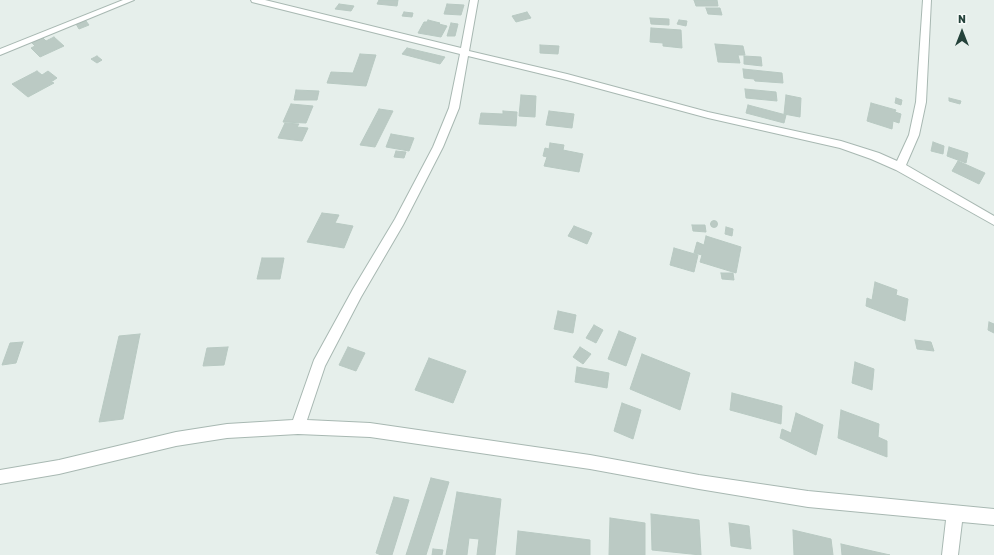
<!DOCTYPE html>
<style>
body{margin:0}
#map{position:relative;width:994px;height:555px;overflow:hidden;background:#e6efeb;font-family:Rubik,sans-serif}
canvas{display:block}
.north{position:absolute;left:942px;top:12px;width:40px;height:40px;-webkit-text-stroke:3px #f7fbf9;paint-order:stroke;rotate:0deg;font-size:11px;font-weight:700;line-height:16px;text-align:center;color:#24423a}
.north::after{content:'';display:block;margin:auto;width:14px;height:18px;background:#24423a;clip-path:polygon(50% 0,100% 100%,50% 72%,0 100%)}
</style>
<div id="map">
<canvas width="994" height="555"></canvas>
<div class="north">N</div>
</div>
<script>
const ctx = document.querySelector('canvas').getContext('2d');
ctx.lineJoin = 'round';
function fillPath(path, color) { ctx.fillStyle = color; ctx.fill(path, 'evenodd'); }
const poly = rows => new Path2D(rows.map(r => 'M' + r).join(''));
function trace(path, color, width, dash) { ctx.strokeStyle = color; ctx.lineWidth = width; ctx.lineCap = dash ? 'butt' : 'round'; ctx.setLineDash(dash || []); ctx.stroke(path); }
const building = poly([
 [379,0,398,0,397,6,377,4,379,0],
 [694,0,717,0,718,6,696,6,694,0],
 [339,4,354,6,351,11,335,9,339,4],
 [447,4,464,5,461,15,444,14,447,4],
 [706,8,720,8,722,15,708,14,706,8],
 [404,12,413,13,412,17,402,16,404,12],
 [527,12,531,18,516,22,512,16,527,12],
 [650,18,669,19,669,25,651,24,650,18],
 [428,20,440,23,439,24,447,26,441,37,418,33,424,22,427,22,428,20],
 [679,20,687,21,686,26,677,24,679,20],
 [86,21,89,25,79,29,76,24,86,21],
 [451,23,458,24,455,36,447,36,451,23],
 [651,28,681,30,682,48,663,46,663,43,650,42,651,28],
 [54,37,64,46,40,57,31,48,35,46,32,43,43,38,46,41,54,37],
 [715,44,743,46,745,55,738,55,740,63,718,62,715,44],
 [540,45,559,46,558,54,540,53,540,45],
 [407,48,445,57,440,64,402,54,407,48],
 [360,54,376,55,366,86,327,83,331,72,353,73,360,54],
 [97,56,102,60,97,63,91,59,97,56],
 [744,56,761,57,762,66,744,64,744,56],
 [743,69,782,73,783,83,755,81,754,79,744,78,743,69],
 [37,71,42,75,48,71,57,78,51,82,54,83,28,97,12,84,37,71],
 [745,89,776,92,777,101,746,98,745,89],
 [296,90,319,91,317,100,294,100,296,90],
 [521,95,536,96,535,117,519,116,521,95],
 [786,95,801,98,800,117,784,114,786,95],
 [896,98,902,100,901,105,895,103,896,98],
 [949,98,961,101,960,104,949,101,949,98],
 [871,103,896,110,895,112,901,114,899,123,893,121,892,129,867,121,871,103],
 [291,104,313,106,306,123,283,122,291,104],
 [748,105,786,115,784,123,746,113,748,105],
 [379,109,393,111,375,147,360,145,379,109],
 [503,111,517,112,516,126,479,124,481,113,503,114,503,111],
 [549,111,574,114,572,128,546,125,549,111],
 [285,123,299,124,297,127,308,128,302,141,278,138,285,123],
 [391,134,414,138,409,151,386,147,391,134],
 [933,142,944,146,943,154,931,151,933,142],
 [550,143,564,145,563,150,583,154,579,172,544,166,547,157,543,156,545,148,549,149,550,143],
 [949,147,968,153,966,163,947,156,949,147],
 [396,151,406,152,404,158,394,157,396,151],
 [958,161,985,173,979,184,952,171,958,161],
 [322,213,339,215,335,223,353,226,344,248,307,242,322,213],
 '710.5 224a3.5 3.5 0 1 1 7 0a3.5 3.5 0 1 1-7 0Z',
 [692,225,705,225,706,232,693,231,692,225],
 [574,226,592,233,587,244,568,236,574,226],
 [726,227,733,229,732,236,725,234,726,227],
 [706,236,741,247,736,273,700,262,702,255,694,253,697,242,704,245,706,236],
 [674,248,698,255,694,272,670,265,674,248],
 [262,258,284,258,280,279,257,279,262,258],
 [721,273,733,273,734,280,722,279,721,273],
 [875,282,897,290,896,295,908,299,905,321,866,306,867,298,872,300,875,282],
 [558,311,576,315,573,333,554,329,558,311],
 [989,322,994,324,994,333,988,330,989,322],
 [594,325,603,330,596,343,586,338,594,325],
 [619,331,636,338,626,366,608,359,619,331],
 [140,334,123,419,99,422,119,336,140,334],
 [915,340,931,342,934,351,917,349,915,340],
 [23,342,16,363,2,365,10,343,23,342],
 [228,347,224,365,203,366,207,348,228,347],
 [348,347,365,353,356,371,339,365,348,347],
 [580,347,591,354,583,364,573,357,580,347],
 [642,354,690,373,680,410,630,389,642,354],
 [429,358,466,371,453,403,415,390,429,358],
 [855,362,874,369,872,390,852,383,855,362],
 [577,367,609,373,607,388,575,382,577,367],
 [732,393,782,406,781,424,730,410,732,393],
 [622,403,641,410,633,439,614,431,622,403],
 [841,410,879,424,878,437,887,441,887,457,838,438,841,410],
 [796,413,823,425,816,455,780,438,782,429,791,433,796,413],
 [431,478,449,482,426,555,406,555,431,478],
 [457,492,501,499,495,555,477,555,479,539,469,538,467,555,446,555,457,492],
 [394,497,409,500,392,555,381,555,376,553,394,497],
 [651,514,699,520,701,555,652,550,651,514],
 [610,518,645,523,645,555,609,555,610,518],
 [729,523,749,526,751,549,731,546,729,523],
 [793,530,831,539,833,555,794,555,793,530],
 [518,531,590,540,590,555,516,555,518,531],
 [841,544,890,555,842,555,841,544],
 [433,549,443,550,442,555,432,555,433,549]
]);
fillPath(building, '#bbcac4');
trace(building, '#b8c9c2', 1);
const minor = poly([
 [123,0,134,0,0,55,0,49,123,0],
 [251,0,265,0,461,48,470,0,478,0,469,51,567,74,708,112,841,141,879,153,897,161,909,135,916,102,923,0,931,0,926,102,919,135,906,165,994,216,994,225,896,170,871,159,840,148,708,118,567,80,468,56,459,108,443,147,403,225,361,297,325,366,307,420,370,423,590,455,699,475,808,491,994,509,994,525,962,522,958,555,942,555,946,520,808,507,699,489,590,469,370,437,298,434,227,438,176,446,59,474,0,484,0,470,59,460,176,432,227,424,293,420,314,360,353,289,395,219,433,147,449,108,460,54,252,2,251,0]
]);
trace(minor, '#a8b8b2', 2);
fillPath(minor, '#fff');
</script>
